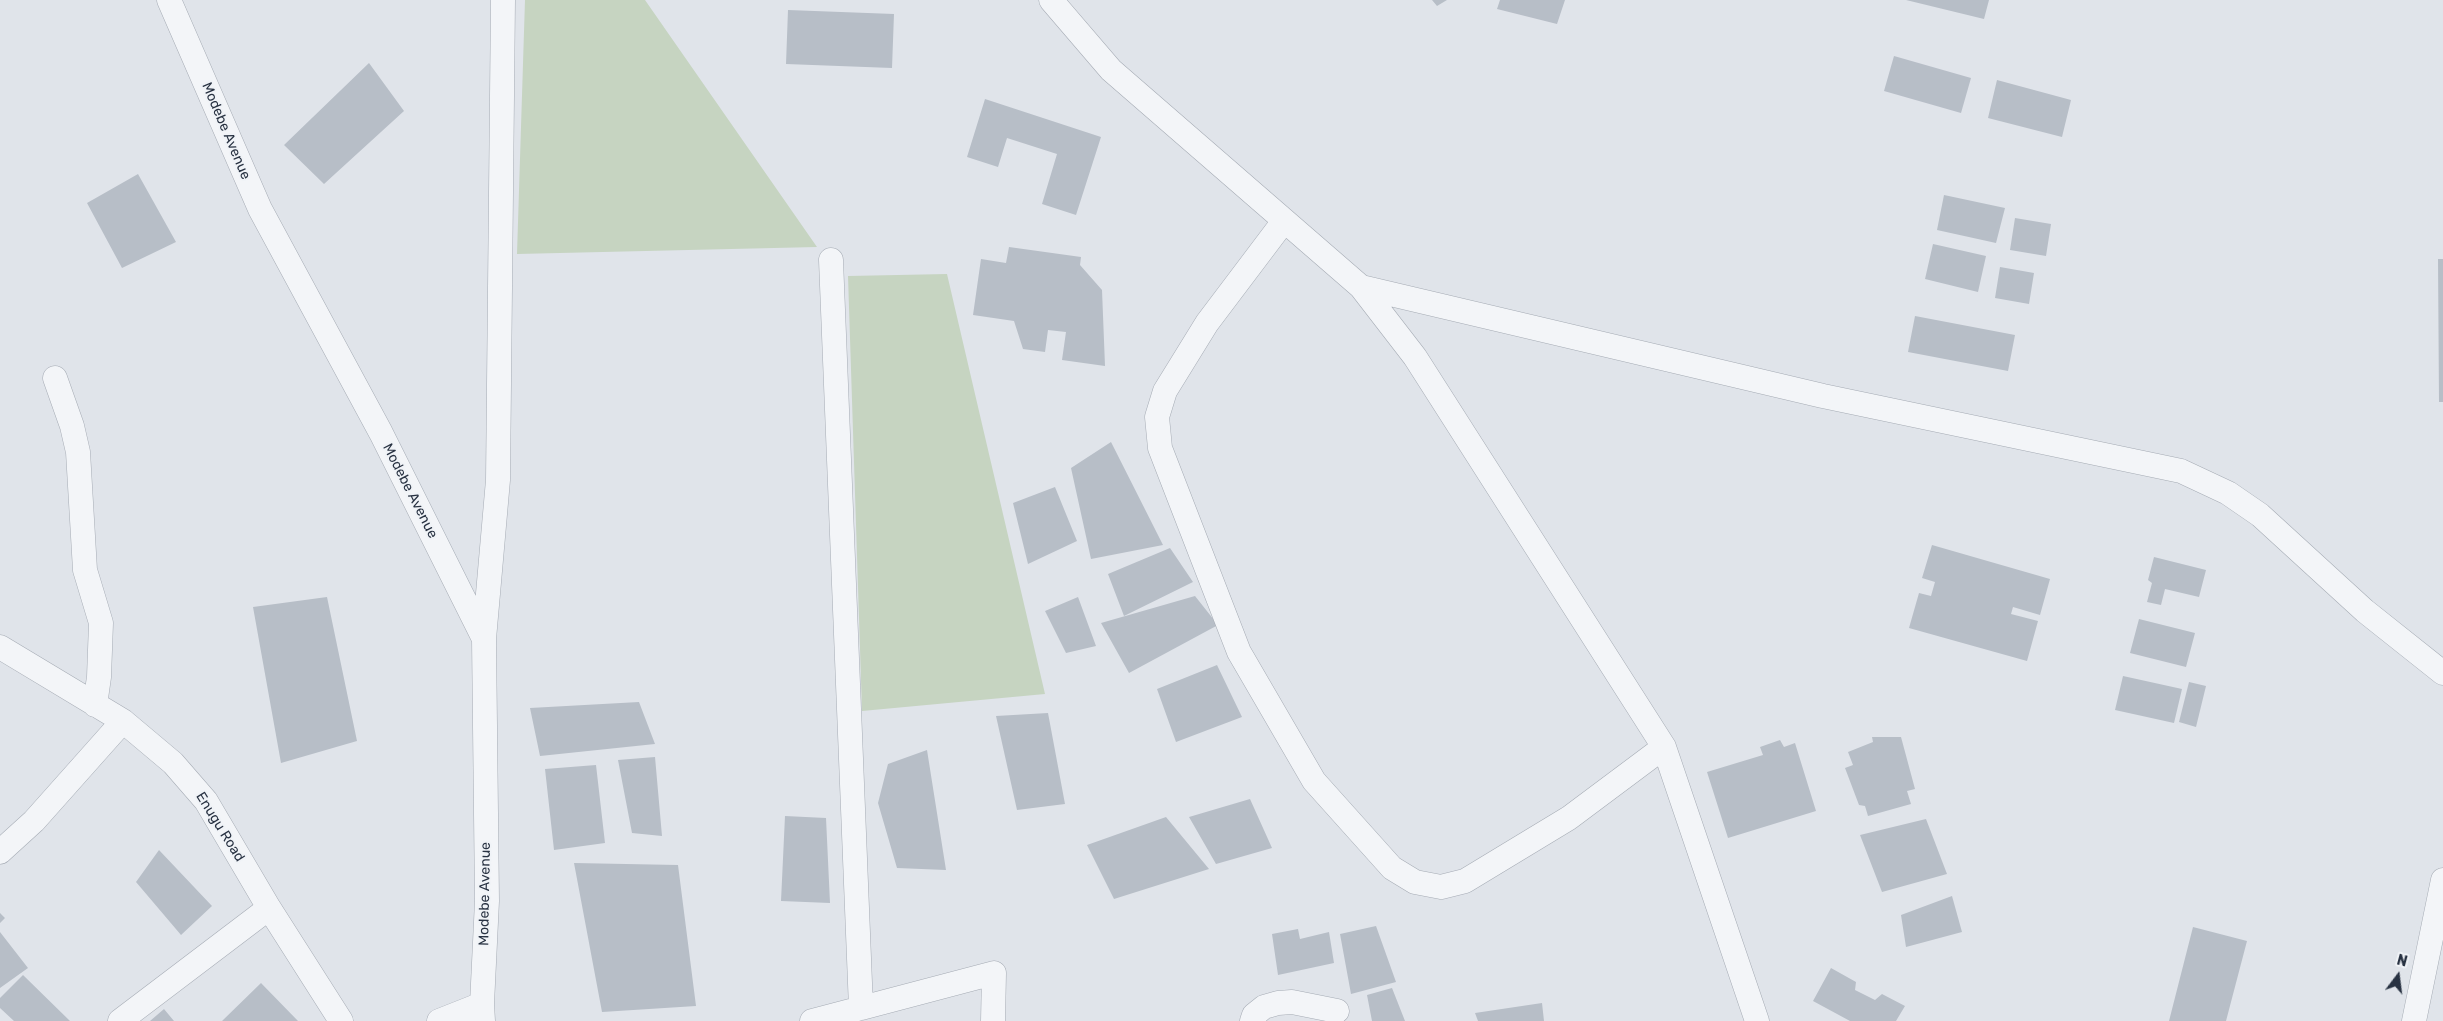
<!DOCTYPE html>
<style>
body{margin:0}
#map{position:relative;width:2443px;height:1021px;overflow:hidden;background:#e0e4ea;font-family:Rubik,sans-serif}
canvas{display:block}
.north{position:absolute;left:2373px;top:951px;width:50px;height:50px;-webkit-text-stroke:4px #f0f3f7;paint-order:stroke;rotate:15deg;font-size:14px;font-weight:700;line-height:20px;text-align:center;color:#283242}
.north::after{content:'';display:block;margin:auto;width:18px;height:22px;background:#283242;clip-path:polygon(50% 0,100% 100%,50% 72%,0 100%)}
</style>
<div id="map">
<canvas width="2443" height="1021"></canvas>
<div class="north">N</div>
</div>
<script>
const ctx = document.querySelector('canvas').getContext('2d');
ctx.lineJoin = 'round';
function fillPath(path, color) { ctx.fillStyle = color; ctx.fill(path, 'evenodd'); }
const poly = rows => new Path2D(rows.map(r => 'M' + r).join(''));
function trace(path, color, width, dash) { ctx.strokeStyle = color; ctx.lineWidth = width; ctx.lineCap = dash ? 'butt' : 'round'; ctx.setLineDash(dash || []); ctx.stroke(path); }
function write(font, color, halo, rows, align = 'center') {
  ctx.font = font + ' Rubik,sans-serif'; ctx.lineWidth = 4; ctx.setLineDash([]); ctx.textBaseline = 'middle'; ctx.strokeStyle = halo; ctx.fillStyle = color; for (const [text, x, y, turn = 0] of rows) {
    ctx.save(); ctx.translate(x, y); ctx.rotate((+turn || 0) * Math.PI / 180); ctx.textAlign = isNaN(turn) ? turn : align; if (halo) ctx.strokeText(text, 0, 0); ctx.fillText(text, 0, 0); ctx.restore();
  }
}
fillPath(poly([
 [525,0,645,0,817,247,517,254],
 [947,274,1045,694,862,711,848,276]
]), '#c6d4c1');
fillPath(poly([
 [1432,0,1447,0,1437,6],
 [1500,0,1565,0,1557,24,1497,9],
 [1906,0,1989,0,1984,19],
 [788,10,894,14,892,68,786,64],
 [1894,56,1971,78,1961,113,1884,91],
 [369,63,404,111,324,184,284,145],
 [1997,80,2071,100,2062,137,1988,118],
 [985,99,1101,137,1076,215,1042,204,1057,154,1007,138,998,167,967,157],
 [138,174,176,242,122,268,87,203],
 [1944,195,2005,208,1996,243,1937,230],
 [2015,218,2051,224,2046,256,2010,250],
 [1933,244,1986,256,1978,292,1925,279],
 [1009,247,1081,257,1080,265,1102,290,1105,366,1062,360,1066,332,1048,330,1045,352,1023,349,1014,321,973,315,981,259,1006,263],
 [2438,259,2443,259,2443,402,2439,402],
 [2000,267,2034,273,2029,304,1995,298],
 [1915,316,2015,335,2008,371,1908,352],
 [1111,442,1163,545,1091,559,1071,468],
 [1055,487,1077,541,1028,564,1013,503],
 [1932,545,2050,579,2040,615,2013,607,2011,614,2038,621,2027,661,1909,628,1919,593,1931,596,1935,582,1922,578],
 [1170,548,1193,582,1124,616,1108,574],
 [2154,557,2206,570,2199,597,2165,589,2161,605,2147,602,2152,583,2148,580],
 [1195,596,1218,625,1129,673,1101,623],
 [327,597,357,741,281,763,253,607],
 [1078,597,1096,646,1066,653,1045,611],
 [2139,619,2195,633,2186,667,2130,653],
 [1217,665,1242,717,1176,742,1157,689],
 [2123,676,2182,689,2174,723,2115,710],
 [2189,682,2206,686,2196,727,2179,722],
 [639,702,655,744,540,756,530,708],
 [1048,713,1065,804,1017,810,996,716],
 [1872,737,1901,737,1915,789,1907,791,1911,804,1868,816,1865,806,1859,805,1845,768,1853,765,1848,752,1873,742],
 [1780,740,1784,747,1795,743,1816,811,1728,838,1707,772,1763,755,1760,747],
 [927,750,946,870,897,868,878,803,888,764],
 [655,757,662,836,632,833,618,760],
 [596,765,605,843,554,850,545,769],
 [1250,799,1272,848,1216,864,1189,817],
 [785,816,826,818,830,903,781,901],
 [1166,817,1209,869,1114,899,1087,845],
 [1926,819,1947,874,1882,892,1860,835],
 [159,850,212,906,181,935,136,882],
 [574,863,678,865,696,1006,602,1012],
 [1952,896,1962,932,1906,947,1901,915],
 [0,913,5,918,0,923],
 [1376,926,1396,982,1351,994,1340,934],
 [2193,927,2247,941,2226,1021,2169,1021],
 [1298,929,1300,939,1329,932,1334,963,1278,975,1272,934],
 [0,932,28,968,0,988],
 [1831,968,1856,982,1855,990,1875,1000,1882,994,1905,1006,1896,1021,1850,1021,1813,1001],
 [23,975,70,1021,14,1021,0,1008,0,998],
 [261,983,298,1021,222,1021],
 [1392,988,1405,1021,1372,1021,1367,995],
 [1542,1003,1544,1021,1478,1021,1475,1013],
 [164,1009,174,1021,150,1021]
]), '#b7bec7');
const minor = poly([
 [169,0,260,209,381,433,484,639,487,901,482,1004,483,1021],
 [1051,0,1111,70,1361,287,1415,357,1664,747,1757,1021],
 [1284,221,1207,323,1165,391,1157,417,1160,448,1239,652,1314,781,1392,868,1415,882,1441,887,1465,881,1569,818,1664,747],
 [831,260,861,1008],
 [1361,287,1823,396,2181,471,2228,493,2260,515,2365,611,2443,673],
 [55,378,72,426,78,452,85,570,101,623,99,677,95,705],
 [484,639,498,480,503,0],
 [0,647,123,721,173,763,206,801,269,908,341,1021],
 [0,852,34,821,123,721],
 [120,1021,269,908],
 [439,1021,482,1004],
 [812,1021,994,973,993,1021],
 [1252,1021,1254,1015,1264,1007,1278,1003,1292,1002,1337,1011],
 [2414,1021,2443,880]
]);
trace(minor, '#a5abb4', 25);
trace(minor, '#f3f5f8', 24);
write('14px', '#283242', '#f0f3f7', [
 ["Modebe Avenue",226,131,67],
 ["Modebe Avenue",410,491,63],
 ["Enugu Road",220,827,58],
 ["Modebe Avenue",485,894,-89]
]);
</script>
